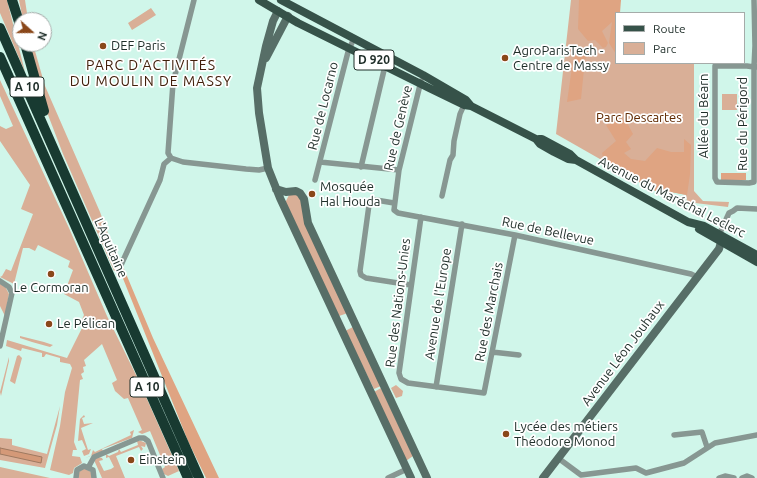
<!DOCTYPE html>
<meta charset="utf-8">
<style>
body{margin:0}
#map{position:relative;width:757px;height:478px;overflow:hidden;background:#d0f6ea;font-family:Ubuntu,sans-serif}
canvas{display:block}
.legend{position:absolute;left:615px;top:12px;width:130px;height:52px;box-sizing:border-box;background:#fff;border:1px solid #a5aba9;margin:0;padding:5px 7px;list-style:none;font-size:12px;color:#1f2e29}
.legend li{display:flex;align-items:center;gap:8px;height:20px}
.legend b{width:20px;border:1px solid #a5aba9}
.north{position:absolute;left:12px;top:12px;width:40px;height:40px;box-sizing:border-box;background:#fff;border:1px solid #a5aba9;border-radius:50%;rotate:111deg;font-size:11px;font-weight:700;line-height:16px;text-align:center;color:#1f2e29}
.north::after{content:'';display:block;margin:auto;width:14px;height:18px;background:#8a4719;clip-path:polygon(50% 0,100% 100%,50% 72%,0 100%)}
</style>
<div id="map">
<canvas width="757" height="478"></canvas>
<ul class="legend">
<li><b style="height:5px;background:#365249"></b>Route</li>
<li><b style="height:11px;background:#d9af97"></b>Parc</li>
</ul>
<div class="north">N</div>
</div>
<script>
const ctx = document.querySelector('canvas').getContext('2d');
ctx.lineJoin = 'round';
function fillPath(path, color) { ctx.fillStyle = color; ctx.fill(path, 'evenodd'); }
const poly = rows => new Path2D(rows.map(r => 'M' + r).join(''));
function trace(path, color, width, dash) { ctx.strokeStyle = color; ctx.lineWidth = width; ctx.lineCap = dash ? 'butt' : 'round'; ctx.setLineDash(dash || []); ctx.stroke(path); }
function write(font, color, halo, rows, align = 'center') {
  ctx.font = font + ' Ubuntu,sans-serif'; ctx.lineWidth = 3.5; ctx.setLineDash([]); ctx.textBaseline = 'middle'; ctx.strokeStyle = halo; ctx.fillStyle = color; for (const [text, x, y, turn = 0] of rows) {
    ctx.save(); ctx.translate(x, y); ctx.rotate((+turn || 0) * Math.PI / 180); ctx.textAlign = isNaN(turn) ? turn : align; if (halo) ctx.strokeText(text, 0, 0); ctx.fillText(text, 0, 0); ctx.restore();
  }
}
fillPath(poly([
 [0,0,7,0,25,72,0,13],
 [19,0,25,0,28,20,23,20],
 [571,0,621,0,616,13,616,63,694,63,694,191,703,201,729,202,728,207,687,202,686,195,666,191,663,195,556,134],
 [151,8,156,15,132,30,128,23],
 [28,44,33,44,45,86,100,212,119,263,124,269,120,271,114,271,63,154,45,107],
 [0,80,69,228,107,316,138,379,179,471,168,476,164,474,162,469,165,467,150,431,142,434,138,432,142,430,128,398,124,399,115,391,112,383,117,380,102,344,84,360,86,366,83,367,84,372,81,374,83,379,80,380,74,442,77,450,73,450,72,456,80,457,82,463,74,468,73,473,69,475,50,470,60,426,65,392,72,368,70,364,60,362,60,358,46,354,44,357,42,357,42,353,22,348,21,351,6,346,7,340,67,358,84,324,81,322,84,315,79,302,64,294,73,270,68,267,70,261,38,245,35,251,29,248,23,248,14,284,0,277,2,276,6,269,11,271,33,214,21,209,30,185,0,141,0,126,6,129,13,126,0,96],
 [722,94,737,94,737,110,722,110],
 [289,195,299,195,348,313,339,316,285,203],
 [0,283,6,288,9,294,5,316,0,306],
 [353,327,381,386,374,389,345,331],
 [20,336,44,342,53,345,50,347,32,342,20,338],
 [19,355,22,358,15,384,10,381,17,356],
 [9,357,9,361,1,396,0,392],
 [396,385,403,391,402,396,396,398,391,388],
 [381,388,413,456,406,461,374,392],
 [60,406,57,425,45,468,0,460,0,438,12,439,12,445,47,454],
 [84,415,85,417,82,418,84,424,93,423,81,428,88,450,91,449,89,454,84,456,82,451,86,449,82,440,78,441,80,419],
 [134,430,132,438,102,449,103,451,85,458,91,456,93,450,95,452,131,435,130,432],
 [137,441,141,441,146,443,145,447,141,446,143,449,141,451,139,447,116,456,125,478,102,478,94,460,98,457,102,458,103,460,99,461,104,471,111,469,114,467,109,457,106,458,106,454,109,456,118,452,119,449,121,452,138,445],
 [0,467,50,478,64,478,0,478],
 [84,468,91,472,92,478,78,478,79,472]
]), '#d9af97');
fillPath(poly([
 [579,0,621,0,620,13,616,13,616,54,609,43,612,22,602,31,608,43,606,47,603,48,595,40,588,41,578,29],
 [577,47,583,53,590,54,585,59,581,99,567,102,572,67],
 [621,119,626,121,633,134,626,142,631,149,624,153,631,159,645,161,657,148,671,152,684,152,684,139,691,145,690,174,687,195,666,191,663,195,642,184,604,161,602,153,616,141,606,125],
 [721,173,746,173,746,180,721,180],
 [124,269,153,338,219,478,206,478,188,441,120,271]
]), '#dfa482');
const water = poly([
 [0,448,42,457,41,463,0,454,0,448]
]);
fillPath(water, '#d49978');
trace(water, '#9e7960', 1);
trace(poly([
 [194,0,173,83,168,153,171,158,183,162,246,169,259,170,268,168],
 [754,0,755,46,754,67,754,182,749,183,717,182,715,178,715,66,747,66,754,67,757,67],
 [421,81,399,170,394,210,398,213,515,235,691,274,697,277],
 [320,162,399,170],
 [361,167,385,66],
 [315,180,348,52,354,38],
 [442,196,450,160,453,155,454,141,460,114,464,105],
 [394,203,376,200,372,201,369,205,360,271,361,275,366,278,411,285],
 [421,217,399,373,401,379,408,383,484,393,515,235],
 [718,237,729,213,733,211,737,208,757,209],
 [121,265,160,180,164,164,171,158],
 [0,281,9,287,12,293,0,346],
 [492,352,519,355],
 [436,387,462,224],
 [674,435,702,432,707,447],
 [558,458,581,475,636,468,646,473,684,463,715,443,757,435],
 [89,466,94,457,139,438,144,438,148,441,163,478],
 [76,478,77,470,84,466,93,470,94,478],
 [388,478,407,469],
 [719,478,725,476,734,478],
 [742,478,747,476,752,478]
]), '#879792', 5.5);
trace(poly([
 [278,11,273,21,266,46,257,88,259,113,268,168,280,198,411,478],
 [266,58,288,16],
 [276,189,286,192,296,191,300,193,304,199,308,223,427,478],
 [543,478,719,249,721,242]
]), '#576e67', 8);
trace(poly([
 [259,0,298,23,429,88,464,105,471,106],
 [281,0,423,75,466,100,471,106,536,139,540,144,554,152,568,159,576,160,688,222,704,226,757,255],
 [539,139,542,139,570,154,576,160],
 [699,229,757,262]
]), '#365249', 8);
trace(poly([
 [12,0,20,25],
 [0,28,199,478],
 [25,44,44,111],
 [0,57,188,478]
]), '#183a31', 10);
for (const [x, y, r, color] of [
 [103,46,4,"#8a4719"],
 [505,58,4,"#8a4719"],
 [312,194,4,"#8a4719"],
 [51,274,4,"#8a4719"],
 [49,324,4,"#8a4719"],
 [506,434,4,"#8a4719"],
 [131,460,4,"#8a4719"]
]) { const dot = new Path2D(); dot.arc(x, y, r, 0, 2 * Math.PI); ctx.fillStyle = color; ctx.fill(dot); trace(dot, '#fff', 1.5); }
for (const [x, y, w] of [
 [374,60,40],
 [27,87,34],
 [147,387,34]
]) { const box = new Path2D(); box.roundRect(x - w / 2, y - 10, w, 20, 3); ctx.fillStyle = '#fff'; ctx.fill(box); trace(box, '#1f2e29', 1); }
write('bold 12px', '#1f2e29', null, [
 ["D 920",374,60],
 ["A 10",27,87],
 ["A 10",147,387]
]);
write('13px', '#1f2e29', '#fff', [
 ["DEF Paris",111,46],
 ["AgroParisTech -",513,51],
 ["Centre de Massy",513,66],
 ["Mosquée",320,187],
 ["Hal Houda",320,202],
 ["Le Cormoran",51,288,"center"],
 ["Le Pélican",57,324],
 ["Lycée des métiers",514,427],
 ["Théodore Monod",514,442],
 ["Einstein",139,460]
], 'left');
write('13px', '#1f2e29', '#fff', [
 ["Rue de Locarno",323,106,-76],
 ["Allée du Béarn",704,116,-90],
 ["Rue du Périgord",743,124,-90],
 ["Rue de Genève",398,128,-77],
 ["Avenue du Maréchal Leclerc",672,197,27],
 ["Rue de Bellevue",548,231,12],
 ["L'Aquitaine",111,248,66],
 ["Rue des Nations-Unies",398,303,-83],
 ["Avenue de l'Europe",438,304,-81],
 ["Rue des Marchais",489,312,-79],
 ["Avenue Léon Jouhaux",623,353,-53]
]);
write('13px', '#5f2901', '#fff', [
 ["Parc Descartes",639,118]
]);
ctx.letterSpacing = '1px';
write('14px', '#41200b', '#fff', [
 ["PARC D'ACTIVITÉS",151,65],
 ["DU MOULIN DE MASSY",151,81]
]);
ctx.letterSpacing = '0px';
</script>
